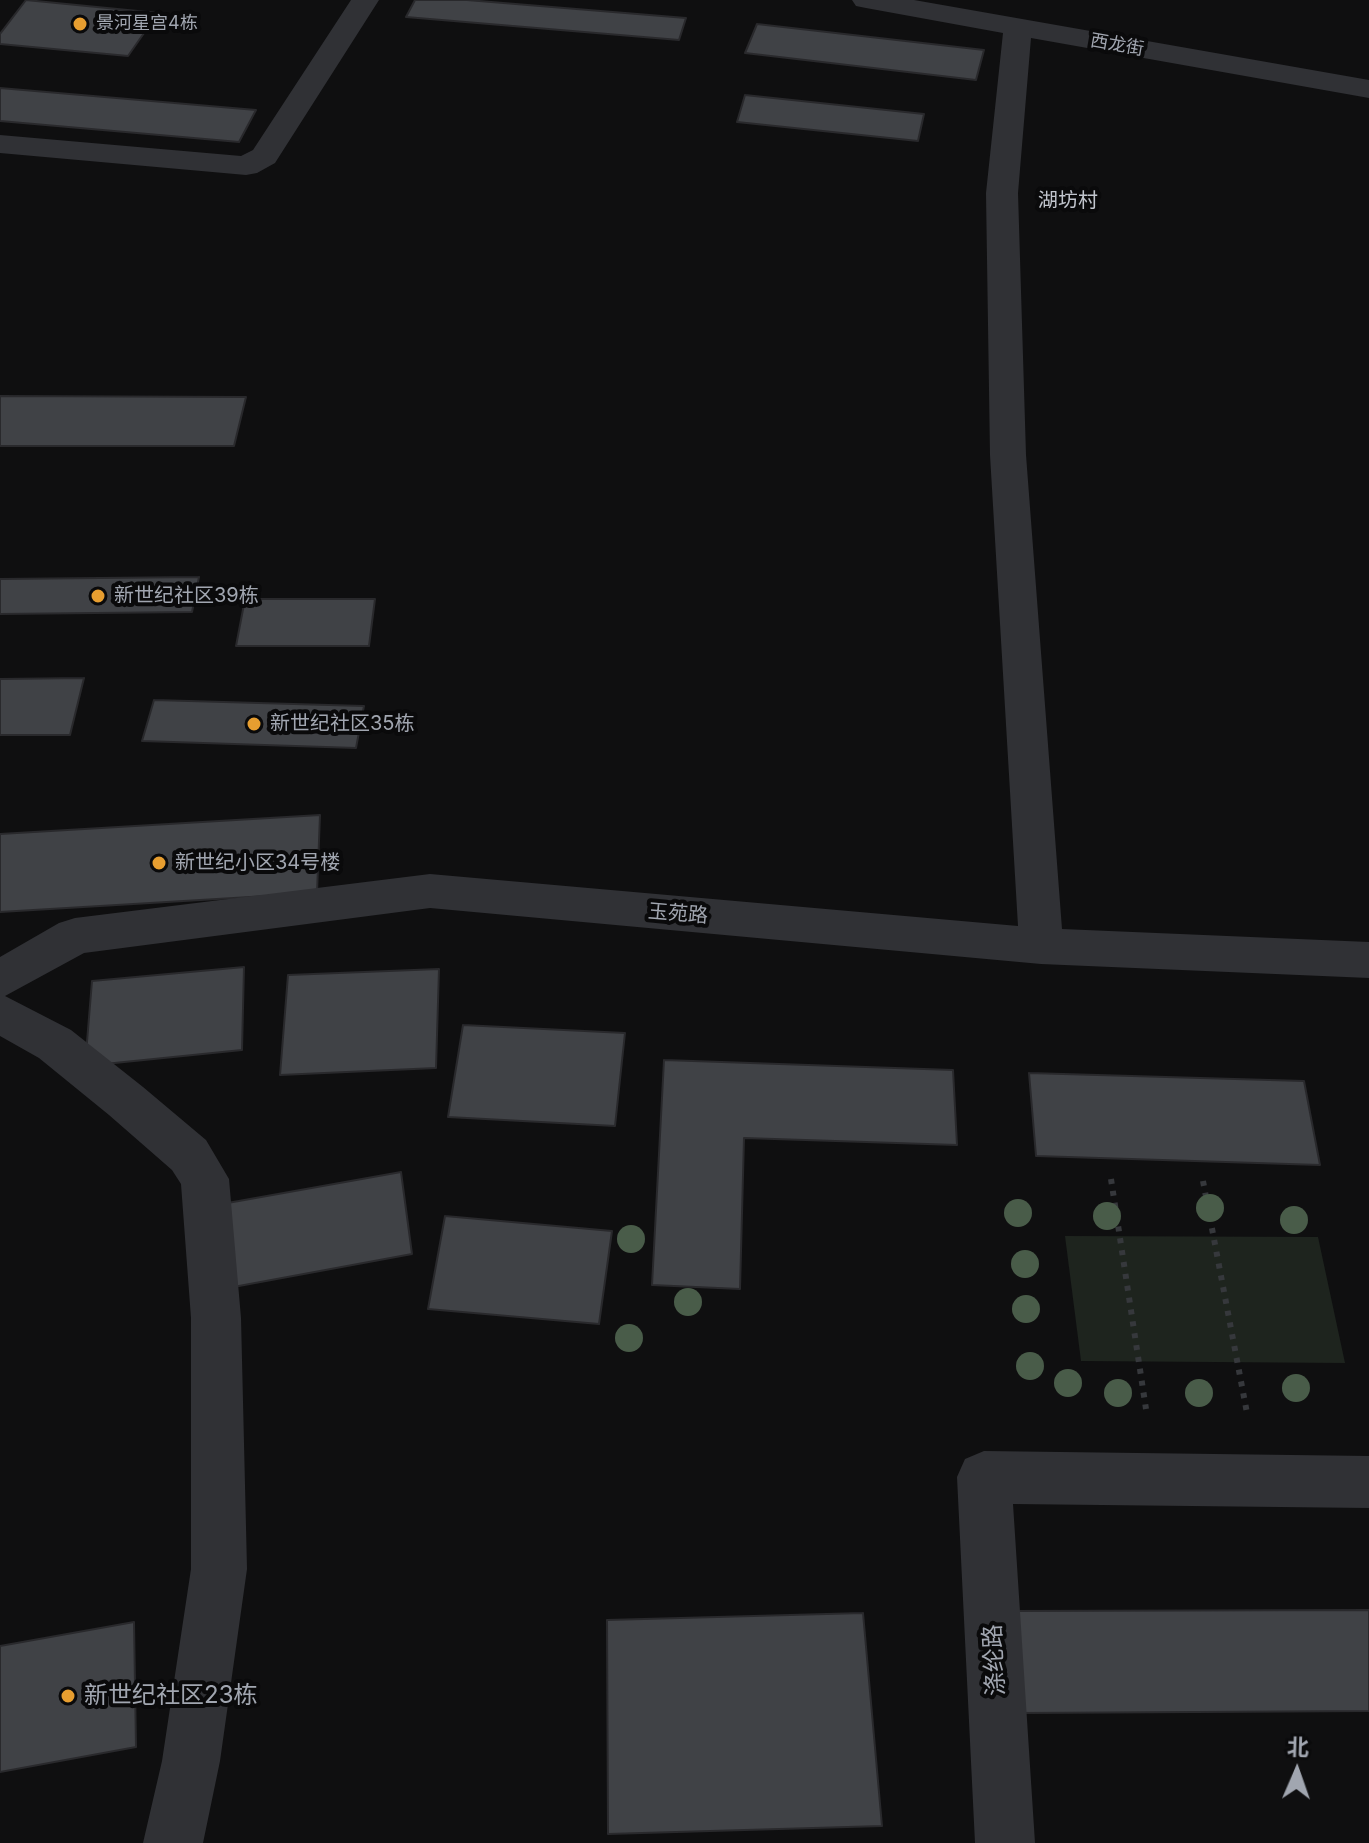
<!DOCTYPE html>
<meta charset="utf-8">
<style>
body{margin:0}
#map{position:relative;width:1369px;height:1843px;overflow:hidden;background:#0f0f10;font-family:Inter,"Noto Sans SC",sans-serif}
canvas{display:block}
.north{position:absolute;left:1257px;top:1731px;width:80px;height:80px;-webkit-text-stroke:6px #0a0a0b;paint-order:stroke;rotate:2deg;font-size:22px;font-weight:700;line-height:32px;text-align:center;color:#a1a6b0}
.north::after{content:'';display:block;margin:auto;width:28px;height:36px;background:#a1a6b0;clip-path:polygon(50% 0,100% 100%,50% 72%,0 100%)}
</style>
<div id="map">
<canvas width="1369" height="1843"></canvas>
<div class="north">北</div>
</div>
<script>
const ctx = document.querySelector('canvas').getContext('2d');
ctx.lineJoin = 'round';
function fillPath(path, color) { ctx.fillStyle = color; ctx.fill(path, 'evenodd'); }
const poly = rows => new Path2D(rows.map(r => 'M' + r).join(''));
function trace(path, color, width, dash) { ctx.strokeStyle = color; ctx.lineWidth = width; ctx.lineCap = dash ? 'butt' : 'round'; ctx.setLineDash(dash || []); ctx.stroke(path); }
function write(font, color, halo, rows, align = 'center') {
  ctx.font = font + ' Inter,"Noto Sans SC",sans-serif'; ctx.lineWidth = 8; ctx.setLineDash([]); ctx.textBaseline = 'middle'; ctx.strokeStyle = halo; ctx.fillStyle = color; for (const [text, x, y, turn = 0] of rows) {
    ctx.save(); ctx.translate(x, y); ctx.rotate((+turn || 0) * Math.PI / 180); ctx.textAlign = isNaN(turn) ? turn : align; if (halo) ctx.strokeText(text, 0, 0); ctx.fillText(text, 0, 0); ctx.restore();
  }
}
fillPath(poly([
 [1065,1236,1318,1237,1345,1363,1081,1361]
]), '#1e241e');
const building = poly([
 [26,0,158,13,128,56,0,44,0,34,26,0],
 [415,0,467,0,686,18,679,40,406,17,415,0],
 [757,24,984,50,976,80,745,53,757,24],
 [0,88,256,110,239,142,0,121,0,88],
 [745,95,924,114,918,141,737,122,745,95],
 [0,396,246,397,234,446,0,446,0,396],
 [199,577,192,612,0,614,0,579,199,577],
 [245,599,375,599,369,646,236,646,245,599],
 [84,678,70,735,0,735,0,679,84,678],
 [154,700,364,706,356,748,142,741,154,700],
 [320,815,317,893,0,912,0,834,320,815],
 [244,967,242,1050,85,1066,92,981,244,967],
 [439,969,436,1068,280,1075,288,975,439,969],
 [463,1025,625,1033,615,1126,448,1117,463,1025],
 [664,1060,953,1070,957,1145,744,1138,740,1289,652,1285,664,1060],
 [1029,1073,1304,1081,1320,1165,1036,1156,1029,1073],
 [401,1172,412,1254,228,1288,222,1204,401,1172],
 [445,1216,612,1231,599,1324,428,1309,445,1216],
 [1369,1610,1369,1711,1021,1713,1011,1611,1369,1610],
 [863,1613,882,1826,608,1834,607,1620,863,1613],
 [134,1622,136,1747,0,1772,0,1646,134,1622]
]);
fillPath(building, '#404246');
trace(building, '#29292c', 2);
trace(poly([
 [1111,1179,1146,1409],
 [1203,1181,1247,1413]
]), '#36383c', 6, [5, 7]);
fillPath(poly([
 [351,0,379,0,275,163,257,173,246,175,0,153,0,135,241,156,253,150,351,0],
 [852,0,914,0,1369,80,1369,98,1031,38,1018,193,1026,455,1062,929,1369,942,1369,978,1041,964,430,908,84,953,5,996,71,1030,143,1087,206,1140,229,1179,241,1318,247,1569,220,1761,203,1843,143,1843,162,1761,191,1569,191,1318,181,1184,172,1170,109,1115,39,1058,0,1036,0,957,59,923,75,918,430,874,1018,926,990,455,986,193,1003,33,866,8,856,6,852,0],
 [984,1451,1369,1456,1369,1508,1013,1504,1035,1843,975,1843,957,1477,965,1459,984,1451]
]), '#303135');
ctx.fillStyle = '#495c49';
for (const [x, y] of [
 [1210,1208],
 [1018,1213],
 [1107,1216],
 [1294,1220],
 [631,1239],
 [1025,1264],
 [688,1302],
 [1026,1309],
 [629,1338],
 [1030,1366],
 [1068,1383],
 [1296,1388],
 [1118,1393],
 [1199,1393]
]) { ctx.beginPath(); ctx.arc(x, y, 14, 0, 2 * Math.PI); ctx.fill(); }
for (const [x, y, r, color] of [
 [80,24,8,"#e79e30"],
 [98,596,8,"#e79e30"],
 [254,724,8,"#e79e30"],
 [159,863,8,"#e79e30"],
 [68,1696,8,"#e79e30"]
]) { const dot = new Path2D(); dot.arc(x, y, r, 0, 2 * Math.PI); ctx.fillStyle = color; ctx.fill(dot); trace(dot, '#0a0a0b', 3); }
write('18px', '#a1a6b0', '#0a0a0b', [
 ["景河星宫4栋",96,24]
], 'left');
write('18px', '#a1a6b0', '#0a0a0b', [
 ["西龙街",1117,45,10]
]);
write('20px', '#c1c5cd', '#0a0a0b', [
 ["湖坊村",1068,201]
]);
write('20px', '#a1a6b0', '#0a0a0b', [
 ["新世纪社区39栋",114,596],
 ["新世纪社区35栋",270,724],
 ["新世纪小区34号楼",175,863]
], 'left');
write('20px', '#a1a6b0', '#0a0a0b', [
 ["玉苑路",678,914,5]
]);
write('24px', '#a1a6b0', '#0a0a0b', [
 ["涤纶路",995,1660,-93]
]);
write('24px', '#a1a6b0', '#0a0a0b', [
 ["新世纪社区23栋",84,1696]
], 'left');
</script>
